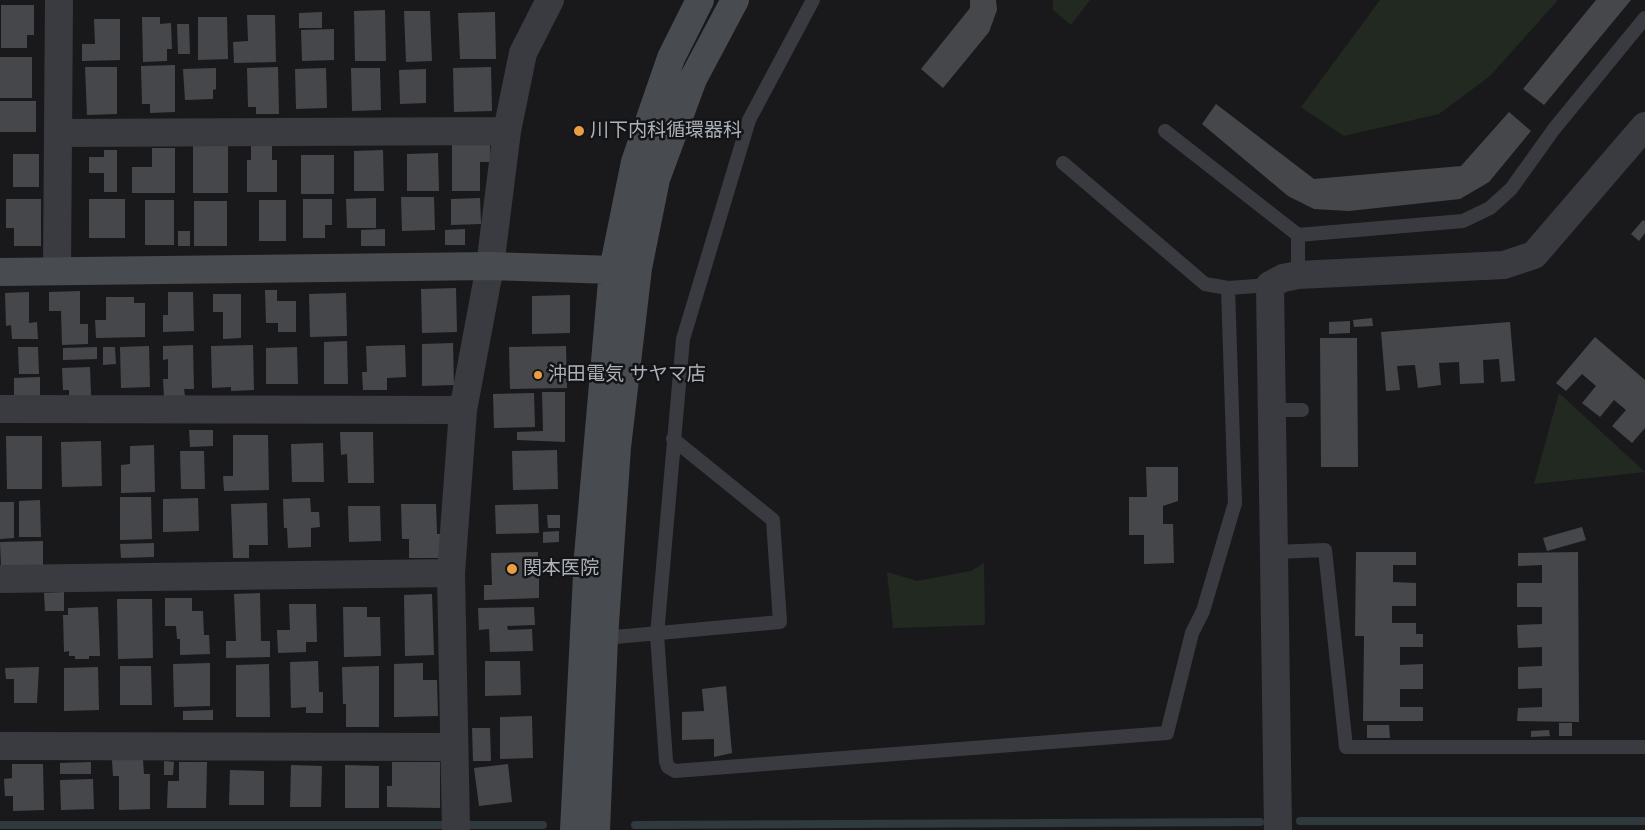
<!DOCTYPE html>
<meta charset="utf-8">
<style>
body{margin:0}
canvas{display:block;background:#19191b}
</style>
<canvas width="1645" height="830"></canvas>
<script>
const ctx = document.querySelector('canvas').getContext('2d');
ctx.lineJoin = 'round';
function fillPath(path, color) { ctx.fillStyle = color; ctx.fill(path, 'evenodd'); }
const poly = rows => new Path2D(rows.map(r => 'M' + r).join(''));
function trace(path, color, width, dash) { ctx.strokeStyle = color; ctx.lineWidth = width; ctx.lineCap = dash ? 'butt' : 'round'; ctx.setLineDash(dash || []); ctx.stroke(path); }
function write(font, color, halo, rows, align = 'center') {
  ctx.font = font + ' Jost,"Noto Sans JP",sans-serif'; ctx.lineWidth = 5; ctx.setLineDash([]); ctx.textBaseline = 'middle'; ctx.strokeStyle = halo; ctx.fillStyle = color; for (const [text, x, y, turn = 0] of rows) {
    ctx.save(); ctx.translate(x, y); ctx.rotate((+turn || 0) * Math.PI / 180); ctx.textAlign = isNaN(turn) ? turn : align; if (halo) ctx.strokeText(text, 0, 0); ctx.fillText(text, 0, 0); ctx.restore();
  }
}
fillPath(poly([
 [1053,0,1090,0,1071,25,1053,10],
 [1380,0,1558,0,1490,76,1439,114,1344,136,1301,107],
 [1559,393,1645,472,1534,484],
 [984,563,985,625,893,628,887,572,917,581,971,571]
]), '#212921');
trace(poly([
 [1300,821,1645,821],
 [0,825,543,825],
 [635,825,1260,822]
]), '#2f393e', 8);
fillPath(poly([
 [970,0,996,0,997,10,989,32,943,88,921,69,970,8],
 [1596,0,1631,0,1544,105,1523,89],
 [1,5,34,5,34,35,27,35,27,48,1,48],
 [385,10,386,61,355,61,354,11],
 [404,11,430,11,432,61,406,62],
 [322,12,322,28,299,28,299,13],
 [495,12,496,59,460,59,458,13],
 [247,15,275,15,276,62,234,63,233,42,248,41],
 [142,17,160,17,160,24,171,23,172,49,167,49,167,61,143,62],
 [198,17,227,17,228,59,198,60],
 [94,19,120,19,120,60,82,61,82,44,95,44],
 [177,24,189,24,190,54,178,54],
 [334,29,334,60,302,61,301,30],
 [0,57,32,57,32,98,0,98],
 [175,65,175,112,150,113,150,104,142,104,141,66],
 [85,67,117,67,117,114,87,115],
 [278,67,279,114,256,114,256,107,248,107,247,68],
 [491,67,492,111,454,112,453,68],
 [216,68,216,89,213,90,213,99,185,100,183,69],
 [326,68,327,108,296,109,295,69],
 [351,68,380,68,381,110,352,111],
 [426,69,426,103,400,104,399,70],
 [0,101,36,101,36,132,0,132],
 [1216,104,1314,179,1461,166,1509,112,1531,131,1489,182,1460,199,1349,211,1314,209,1288,196,1202,124],
 [251,144,272,144,272,160,277,160,277,192,247,192,247,160,251,160],
 [490,144,490,162,480,162,480,191,452,191,452,145],
 [193,145,228,145,228,193,193,193],
 [152,148,175,148,175,193,132,193,132,167,152,167],
 [104,150,117,150,117,192,104,192,104,173,89,173,89,157,104,157],
 [383,150,384,191,354,191,354,151],
 [438,153,439,191,407,191,407,154],
 [13,154,39,154,39,187,13,187],
 [301,155,334,155,334,194,301,194],
 [401,197,434,197,435,230,402,231],
 [376,198,376,228,347,228,346,199],
 [480,198,481,224,451,225,451,199],
 [6,199,41,199,41,246,14,246,14,228,6,228],
 [89,199,125,199,125,238,89,238],
 [303,199,332,199,332,225,325,225,325,238,303,238],
 [145,200,174,200,174,245,145,245],
 [259,200,286,200,286,241,259,241],
 [194,201,227,201,227,246,194,246],
 [1643,220,1645,221,1645,233,1639,241,1631,234],
 [385,229,385,246,361,246,361,230],
 [465,229,465,245,445,245,445,230],
 [178,231,190,231,190,246,178,246],
 [456,288,457,332,422,333,421,289],
 [265,290,277,290,277,301,296,301,296,332,278,332,278,323,266,323],
 [80,291,80,324,88,324,88,344,62,345,61,311,49,311,49,292],
 [29,292,29,323,37,322,38,339,12,339,11,325,6,326,5,293],
 [168,292,193,292,194,331,163,332,163,315,168,315],
 [346,293,347,336,310,337,309,294],
 [213,294,241,294,241,338,223,339,223,312,213,312],
 [570,295,570,333,532,334,532,296],
 [106,297,134,297,134,303,145,303,145,337,96,338,95,320,106,320],
 [1372,318,1373,326,1354,327,1353,320],
 [1350,321,1350,333,1329,334,1329,322],
 [1510,322,1515,381,1501,382,1499,359,1483,360,1484,383,1460,384,1459,362,1439,363,1441,385,1418,388,1415,365,1397,366,1400,390,1386,391,1381,332],
 [1595,337,1645,380,1645,428,1632,443,1612,426,1626,410,1614,400,1600,417,1582,403,1596,386,1582,374,1566,391,1556,383],
 [1320,338,1357,338,1358,467,1321,467],
 [347,341,348,384,324,384,324,342],
 [453,343,454,385,422,386,422,344],
 [193,345,194,389,184,389,185,396,164,397,163,379,168,379,168,359,163,360,163,346],
 [253,345,254,390,231,391,231,387,212,388,211,346],
 [405,345,406,377,387,378,387,390,363,390,362,372,367,372,366,346],
 [149,346,150,387,121,388,120,347],
 [566,346,567,388,510,389,509,347],
 [18,347,38,347,39,374,19,374],
 [97,347,97,359,63,360,63,348],
 [103,347,115,347,116,364,103,365],
 [297,347,298,384,266,384,266,348],
 [90,367,91,396,69,396,69,390,63,390,62,368],
 [40,377,40,398,14,398,14,378],
 [542,392,565,392,565,442,517,440,517,432,543,431],
 [534,393,535,427,494,428,493,394],
 [189,430,213,430,213,446,190,447],
 [340,432,373,432,374,483,348,483,347,454,341,455],
 [233,435,268,435,269,490,224,491,223,476,233,476],
 [6,436,42,436,42,489,7,489],
 [101,441,102,486,62,487,61,442],
 [323,443,324,482,292,482,291,444],
 [154,445,155,492,121,493,121,465,130,464,130,446],
 [557,450,558,489,513,490,512,451],
 [180,451,204,451,205,489,181,489],
 [1146,467,1178,467,1178,501,1163,506,1163,524,1173,524,1174,563,1144,564,1144,535,1129,535,1129,497,1147,497],
 [120,497,151,497,152,539,120,540],
 [198,498,199,531,163,532,163,499],
 [310,498,311,512,319,512,320,527,311,528,311,547,288,548,287,528,284,528,283,499],
 [40,500,41,537,19,537,19,501],
 [0,502,14,502,14,538,0,539],
 [267,503,268,545,249,545,249,558,233,558,231,504],
 [401,504,436,504,437,534,440,534,441,558,409,558,409,539,402,539],
 [538,504,539,533,496,534,495,505],
 [348,506,380,506,381,541,349,542],
 [547,515,560,515,560,528,548,528],
 [1582,527,1586,540,1547,551,1543,538],
 [559,531,559,542,543,543,543,532],
 [43,541,43,566,1,566,0,542],
 [154,543,154,557,121,558,120,544],
 [538,552,538,559,544,559,545,574,539,574,539,598,484,600,484,585,492,585,491,553],
 [1356,552,1416,552,1416,565,1393,565,1393,582,1416,583,1416,606,1392,606,1392,623,1416,623,1416,634,1423,634,1423,647,1400,647,1400,665,1423,664,1423,689,1400,689,1400,707,1423,707,1423,721,1363,721,1364,636,1355,636],
 [1578,552,1579,722,1517,721,1518,708,1542,707,1542,688,1518,689,1518,667,1542,666,1542,647,1518,648,1517,625,1542,624,1542,607,1517,607,1517,583,1542,583,1542,565,1518,566,1518,553],
 [64,592,64,611,45,611,44,593],
 [260,593,261,641,270,641,270,657,226,658,226,641,236,641,234,594],
 [432,594,434,655,405,656,404,595],
 [165,598,192,598,192,611,203,611,204,635,209,635,210,654,180,655,180,639,177,639,176,626,165,626],
 [117,599,152,599,153,658,118,659],
 [289,604,316,604,317,642,306,642,306,652,278,653,277,630,290,630],
 [98,607,100,656,89,656,89,659,75,659,75,656,69,656,69,651,64,652,63,615,68,615,68,608],
 [343,607,367,607,367,617,380,617,381,656,344,657],
 [534,607,535,625,507,626,508,630,532,629,533,651,490,652,489,629,479,630,478,608],
 [318,661,319,692,323,692,323,713,306,713,306,707,291,708,290,662],
 [485,661,520,661,521,695,485,696],
 [210,663,210,706,174,707,173,664],
 [423,663,423,680,437,680,438,716,394,717,394,664],
 [269,664,270,717,236,717,236,665],
 [120,666,151,666,152,705,120,705],
 [379,666,379,727,346,727,346,704,343,704,342,667],
 [39,667,37,703,14,703,14,679,6,679,5,668],
 [98,667,99,710,64,711,64,668],
 [726,686,732,753,714,757,714,739,682,740,682,712,704,711,702,689],
 [213,710,213,720,183,720,183,711],
 [532,716,533,758,500,759,500,717],
 [1559,723,1572,723,1572,736,1559,736],
 [1367,725,1389,725,1390,738,1367,738],
 [472,728,490,728,491,761,473,761],
 [1549,730,1550,736,1531,737,1531,731],
 [112,760,143,760,144,774,150,774,150,809,119,810,119,776,113,776],
 [164,761,174,762,173,775,164,775],
 [91,762,91,774,60,774,60,763],
 [179,762,207,762,206,808,167,808,168,781,179,781],
 [392,762,440,762,440,808,387,807,387,786,392,786],
 [12,764,43,764,44,810,13,811,13,796,5,796,4,779,12,778],
 [508,764,512,802,479,806,474,768],
 [291,765,322,766,321,807,290,807],
 [345,765,379,766,379,808,345,808],
 [230,770,264,771,264,805,229,805],
 [93,779,94,809,61,810,60,780]
]), '#46474b');
trace(poly([
 [813,0,749,120,683,339,657,635,666,761,668,767,675,771,1167,733,1192,633,1203,611,1235,503,1228,288],
 [1165,131,1298,235,1298,275],
 [1063,163,1205,284,1228,288,1270,285],
 [1298,235,1463,221,1490,208,1511,189,1554,129,1645,18],
 [1274,410,1302,410],
 [1275,552,1325,550,1346,747,1645,747],
 [604,638,780,622,773,520,673,439]
]), '#3a3b40', 14);
trace(poly([
 [59,133,507,131],
 [57,270,59,0],
 [0,409,463,410],
 [0,579,451,573],
 [0,746,453,747],
 [456,830,451,573,463,410,490,266,507,131,523,53,550,0],
 [1278,830,1270,285,1283,278,1298,275,1504,265,1534,255,1645,126]
]), '#3a3b40', 28);
trace(poly([
 [0,272,490,266,613,270],
 [574,830,588,556,613,270,635,162,671,58,700,0],
 [596,830,604,638,617,447,638,268,656,179,693,79,735,0]
]), '#484b4f', 28);
for (const [x, y, r, color] of [
 [579,131,6,"#ea9e42"],
 [538,375,5,"#ea9e42"],
 [512,569,6,"#ea9e42"]
]) { const dot = new Path2D(); dot.arc(x, y, r, 0, 2 * Math.PI); ctx.fillStyle = color; ctx.fill(dot); trace(dot, '#141416', 2); }
write('19px', '#acb2ba', '#141416', [
 ["川下内科循環器科",590,131],
 ["沖田電気 サヤマ店",548,375],
 ["関本医院",523,569]
], 'left');
</script>
